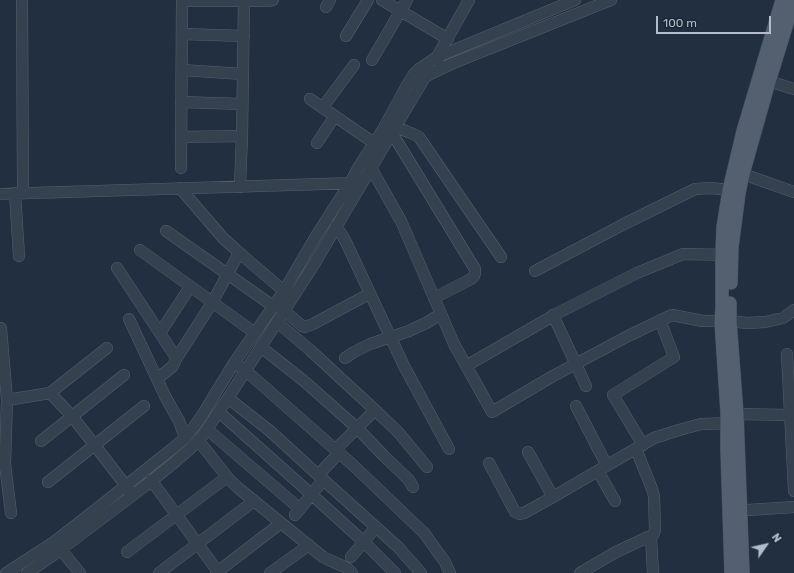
<!DOCTYPE html>
<style>
body{margin:0}
#map{position:relative;width:794px;height:573px;overflow:hidden;background:#222f40;font-family:Rubik,sans-serif}
canvas{display:block}
.north{position:absolute;left:746px;top:525px;width:40px;height:40px;-webkit-text-stroke:3px #1b2635;paint-order:stroke;rotate:56deg;font-size:11px;font-weight:700;line-height:16px;text-align:center;color:#b2bccb}
.north::after{content:'';display:block;margin:auto;width:14px;height:18px;background:#b2bccb;clip-path:polygon(50% 0,100% 100%,50% 72%,0 100%)}
.scale{position:absolute;left:656px;top:16px;width:115px;height:18px;box-sizing:border-box;border:2px solid #b2bccb;border-top:0;padding-left:5px;font-size:12px;line-height:14px;white-space:nowrap;color:#b2bccb;-webkit-text-stroke:3px #1b2635;paint-order:stroke}
</style>
<div id="map">
<canvas width="794" height="573"></canvas>
<div class="north">N</div>
<div class="scale">100 m</div>
</div>
<script>
const ctx = document.querySelector('canvas').getContext('2d');
ctx.lineJoin = 'round';
const poly = rows => new Path2D(rows.map(r => 'M' + r).join(''));
function trace(path, color, width, dash) { ctx.strokeStyle = color; ctx.lineWidth = width; ctx.lineCap = dash ? 'butt' : 'round'; ctx.setLineDash(dash || []); ctx.stroke(path); }
const minor = poly([
 [22,0,23,193],
 [382,0,448,39],
 [182,1,269,1,273,0],
 [326,7,330,0],
 [182,34,244,36],
 [346,36,368,0],
 [372,60,407,0],
 [438,60,437,57,469,0],
 [182,70,243,74],
 [762,79,794,89],
 [310,99,374,143],
 [181,102,242,104],
 [323,107,354,65],
 [396,127,413,134,419,137,501,257],
 [392,133,475,269,475,273,474,276,471,279,434,298],
 [181,137,242,136],
 [317,143,335,116],
 [181,168,182,0],
 [371,168,401,221,454,344,492,412,553,376,628,336,672,315,703,321,730,321,747,323,765,322,783,318,794,310],
 [743,174,794,192],
 [240,187,242,136,244,1],
 [180,188,223,238,243,256,284,291],
 [15,193,19,256],
 [0,194,355,183],
 [336,226,345,240,404,366,449,449],
 [166,231,273,306],
 [140,250,255,333],
 [117,268,175,356,176,359,173,366,157,379],
 [535,271,624,224,695,189,711,188,729,190,736,192],
 [280,307,302,326,305,327,313,324,369,294],
 [553,315,586,386],
 [129,319,165,396,179,421,185,438],
 [277,322,310,350,375,410,399,433,427,467],
 [1,328,7,400,5,464,11,513],
 [160,333,190,287],
 [261,347,304,381,357,428,384,456,409,480,413,487],
 [107,348,50,393,72,416,130,491],
 [787,354,794,491],
 [345,358,354,352,370,344,409,331,426,323,441,314],
 [176,359,212,303,239,253],
 [466,366,558,313,637,273,683,254,730,255],
 [240,367,253,377,354,466,424,533,445,562,450,573],
 [228,398,270,431,318,475,398,547,421,573],
 [7,400,50,393],
 [576,406,607,466],
 [219,412,311,494,364,542,395,573],
 [737,414,790,415],
 [207,429,300,509],
 [198,440,228,478,237,487,323,557,327,559,347,568,352,573],
 [41,441,124,375],
 [643,445,613,395,674,357,660,320],
 [636,449,652,489,654,496,655,530,654,533,651,538],
 [335,450,375,410],
 [528,452,553,497],
 [489,463,515,512,519,514,524,513,553,497,654,438,679,430,701,424,734,423],
 [598,471,615,501],
 [318,475,339,453],
 [151,480,219,573],
 [48,482,144,406],
 [733,511,794,507],
 [295,515,323,480],
 [56,544,80,573],
 [127,552,227,477],
 [351,557,376,527],
 [6,573,54,542,90,514,172,449,185,438,194,427,203,414,215,394,234,363,284,291,316,236,350,183,358,168,382,131,406,87,414,74,419,69,437,57,575,0],
 [27,573,52,556,145,486,176,461,190,449,203,435,228,398,313,266,425,77,430,74,451,64,611,0],
 [159,573,254,501],
 [216,573,281,523],
 [270,573,309,545],
 [580,573,616,552,648,537,651,538,653,573]
]);
const major = poly([
 [731,283,732,247,739,193,743,174,769,82,794,1],
 [730,303,730,321,737,414,743,573],
 [731,573,727,450,727,412,721,322,722,308,722,254,723,227,729,190,743,131,782,0]
]);
trace(minor, '#545f6e', 12);
trace(major, '#3f4a59', 14);
trace(minor, '#364150', 11);
trace(major, '#546070', 13);
</script>
